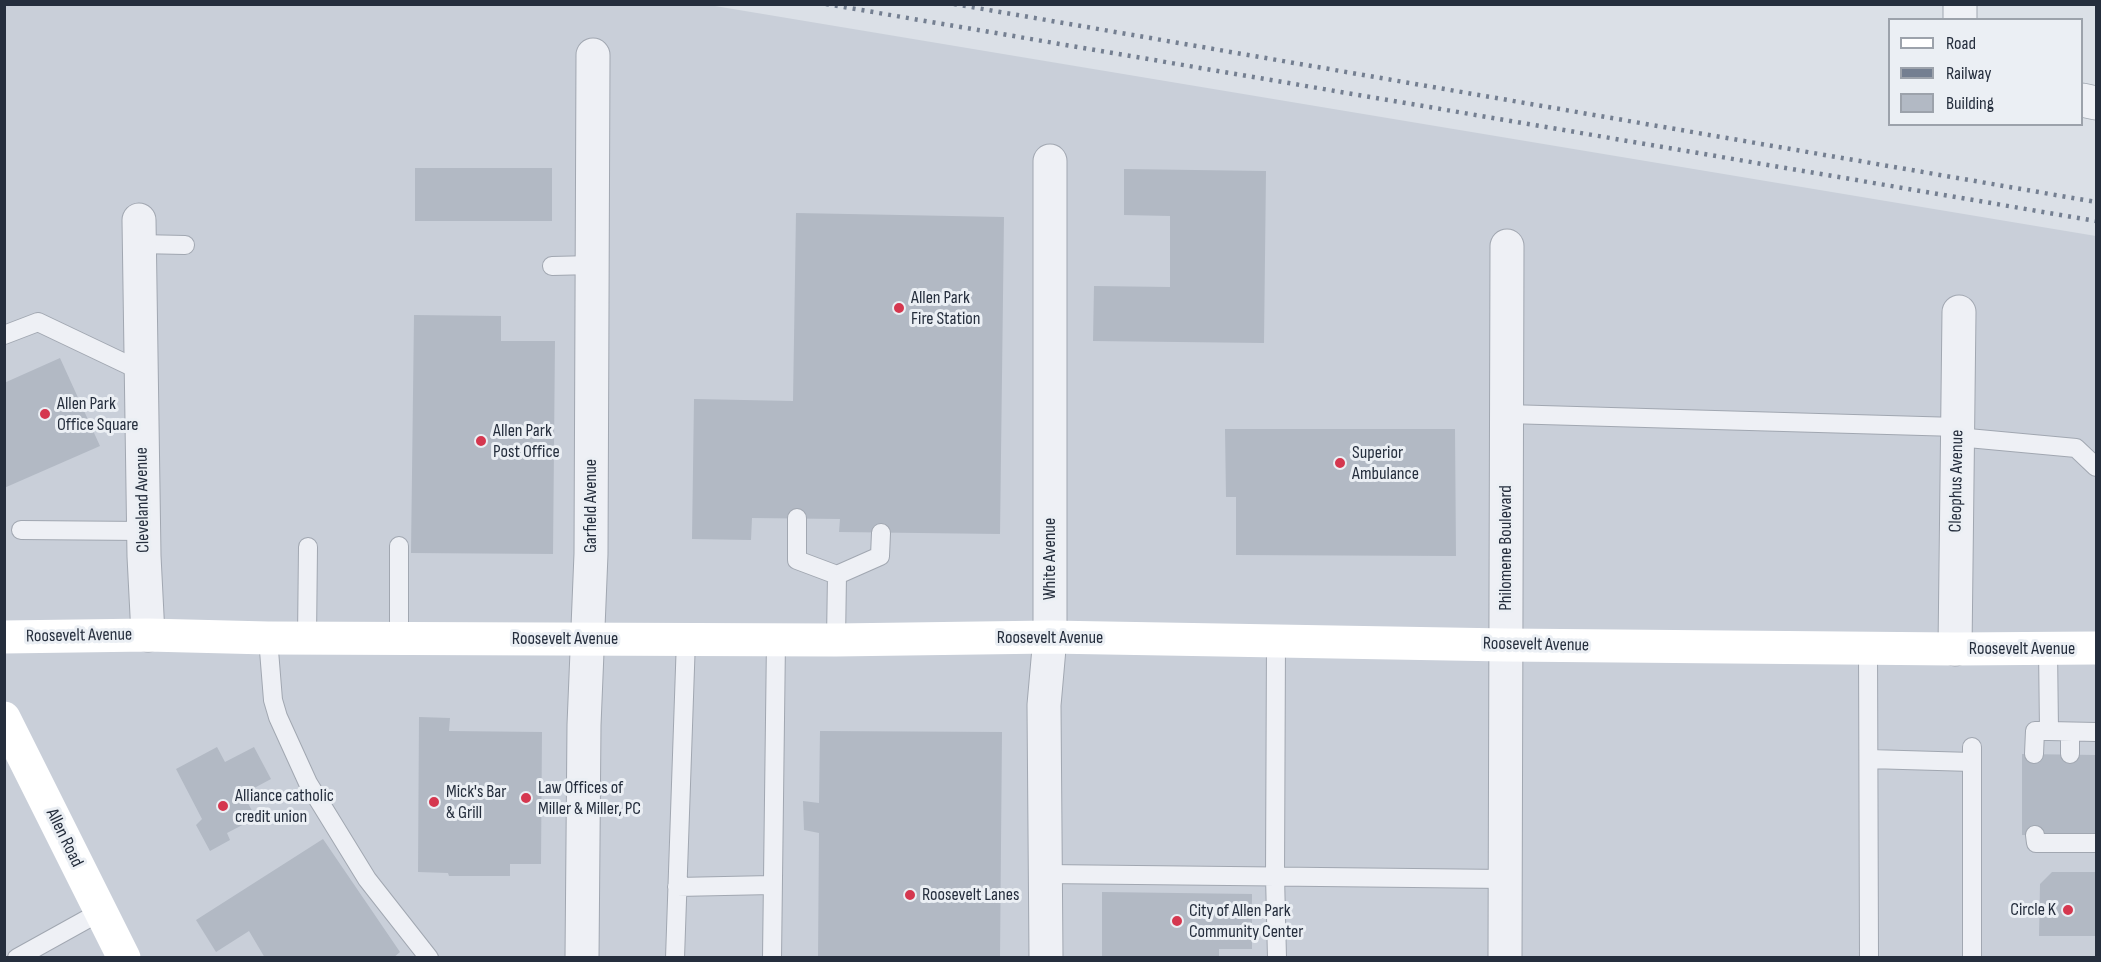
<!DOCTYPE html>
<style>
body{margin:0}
#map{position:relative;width:2101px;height:962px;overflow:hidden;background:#dbe0e7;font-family:"Sofia Sans Condensed",sans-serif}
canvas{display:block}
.frame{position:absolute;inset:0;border:6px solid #252e3d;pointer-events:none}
.legend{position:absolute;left:1888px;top:18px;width:195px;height:108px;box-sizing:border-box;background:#ebeff4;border:2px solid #9ca2ab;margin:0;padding:8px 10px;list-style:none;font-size:18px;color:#252e3d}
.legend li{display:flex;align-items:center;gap:12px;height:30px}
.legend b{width:30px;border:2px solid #9ca2ab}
</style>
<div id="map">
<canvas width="2101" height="962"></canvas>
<div class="frame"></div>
<ul class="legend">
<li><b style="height:8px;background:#fff"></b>Road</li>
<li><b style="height:8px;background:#747f91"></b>Railway</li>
<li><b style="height:16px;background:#b2b9c4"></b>Building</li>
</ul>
</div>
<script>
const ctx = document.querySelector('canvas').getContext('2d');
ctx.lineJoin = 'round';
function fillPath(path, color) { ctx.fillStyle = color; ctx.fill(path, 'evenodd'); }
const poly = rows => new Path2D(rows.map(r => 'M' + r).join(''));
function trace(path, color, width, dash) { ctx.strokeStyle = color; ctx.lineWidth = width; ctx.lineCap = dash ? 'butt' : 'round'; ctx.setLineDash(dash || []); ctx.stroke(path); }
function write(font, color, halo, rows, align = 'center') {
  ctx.font = font + ' "Sofia Sans Condensed",sans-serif'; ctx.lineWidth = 6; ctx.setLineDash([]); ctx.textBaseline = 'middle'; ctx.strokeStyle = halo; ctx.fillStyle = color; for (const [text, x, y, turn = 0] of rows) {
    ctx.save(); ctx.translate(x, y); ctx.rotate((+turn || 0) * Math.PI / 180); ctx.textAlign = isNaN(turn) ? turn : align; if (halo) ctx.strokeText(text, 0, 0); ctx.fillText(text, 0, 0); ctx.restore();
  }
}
fillPath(poly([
 [5,5,709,5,2096,236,2096,957,5,958]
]), '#c9cfd9');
fillPath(poly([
 [415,168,552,168,552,221,415,221],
 [1124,169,1266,171,1264,343,1093,341,1094,286,1170,287,1170,216,1124,215],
 [796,213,1004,217,1000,534,839,532,840,519,752,518,751,540,692,539,694,399,793,401],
 [414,315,501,316,501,341,555,341,553,554,411,553],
 [60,358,100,446,4,488,4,383],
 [1225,429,1455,429,1456,556,1236,555,1236,497,1226,497],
 [419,717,450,718,449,731,542,732,541,864,510,864,510,876,449,876,448,873,418,872],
 [820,731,1002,732,1000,958,818,958,819,833,804,830,803,801,819,803],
 [217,747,225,762,254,747,271,779,243,794,256,818,227,833,230,840,210,851,196,825,202,819,176,769],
 [2022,754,2096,755,2096,836,2022,835],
 [323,839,400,952,393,958,265,958,249,931,216,952,196,920],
 [2052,872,2096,872,2096,936,2039,936,2040,884],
 [1102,892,1252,894,1252,949,1219,949,1219,958,1102,958]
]), '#b2b9c4');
const lane = poly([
 [139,244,185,245],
 [552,266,592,265],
 [4,335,38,322,141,371],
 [1507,414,1957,427],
 [1957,437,2076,448,2096,467],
 [797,518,797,560,837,575,880,556,881,533],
 [21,530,143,531],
 [399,546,399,638],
 [268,638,273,700,278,717,308,783,367,879,429,958],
 [307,638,308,547],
 [836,640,837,575],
 [1276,641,1275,876,1277,958],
 [1868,648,1869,958],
 [2048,648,2049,731,2096,732],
 [2070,732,2070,754],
 [1972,747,1972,958],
 [2034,754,2035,731,2049,731],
 [1869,759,1972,762],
 [2035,835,2036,843,2096,843],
 [1045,874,1505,879],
 [677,887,772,885],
 [17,958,100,912],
 [675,958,686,639],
 [772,958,776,640]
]);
const street = poly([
 [1960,4,1960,20],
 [2082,100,2096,103],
 [139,220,144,556,148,635],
 [1955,649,1959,312],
 [582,958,584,725,591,554,593,55],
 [1046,958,1044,705,1050,637,1050,161],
 [1505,958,1507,246]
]);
trace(lane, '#a1a7b1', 20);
trace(street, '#a1a7b1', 35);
trace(lane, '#eef0f5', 18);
trace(street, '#eef0f5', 33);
trace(poly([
 [4,637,148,635,268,638,836,640,1050,637,1506,645,1955,649,2096,648],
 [4,718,124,958]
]), '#fff', 33);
trace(poly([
 [826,4,2096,221],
 [954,4,2096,202]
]), '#747f91', 4.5, [3, 6]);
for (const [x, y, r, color] of [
 [899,308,6,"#d5374f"],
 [45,414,6,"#d5374f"],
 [481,441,6,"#d5374f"],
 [1340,463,6,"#d5374f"],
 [526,798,6,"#d5374f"],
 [434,802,6,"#d5374f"],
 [223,806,6,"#d5374f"],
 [910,895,6,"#d5374f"],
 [2068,910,6,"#d5374f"],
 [1177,921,6,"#d5374f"]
]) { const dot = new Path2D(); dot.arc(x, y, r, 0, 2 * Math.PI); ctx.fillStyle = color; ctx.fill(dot); trace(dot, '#ebeff4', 2); }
write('18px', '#252e3d', '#ebeff4', [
 ["Allen Park",911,298],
 ["Fire Station",911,319],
 ["Allen Park",57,404],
 ["Office Square",57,425],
 ["Allen Park",493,431],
 ["Post Office",493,452],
 ["Superior",1352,453],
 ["Ambulance",1352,474],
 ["Law Offices of",538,788],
 ["Miller & Miller, PC",538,809],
 ["Mick's Bar",446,792],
 ["& Grill",446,813],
 ["Alliance catholic",235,796],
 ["credit union",235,817],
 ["Roosevelt Lanes",922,895],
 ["Circle K",2056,910,"right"],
 ["City of Allen Park",1189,911],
 ["Community Center",1189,932]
], 'left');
write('18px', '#252e3d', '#ebeff4', [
 ["Cleophus Avenue",1957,481,-89],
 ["Cleveland Avenue",143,500,-91],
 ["Garfield Avenue",591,506,-90],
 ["Philomene Boulevard",1506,548,-90],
 ["White Avenue",1050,559,-90],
 ["Roosevelt Avenue",79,636,-1],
 ["Roosevelt Avenue",1050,638],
 ["Roosevelt Avenue",565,639],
 ["Roosevelt Avenue",1536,645,1],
 ["Roosevelt Avenue",2022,649],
 ["Allen Road",64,838,64]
]);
</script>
